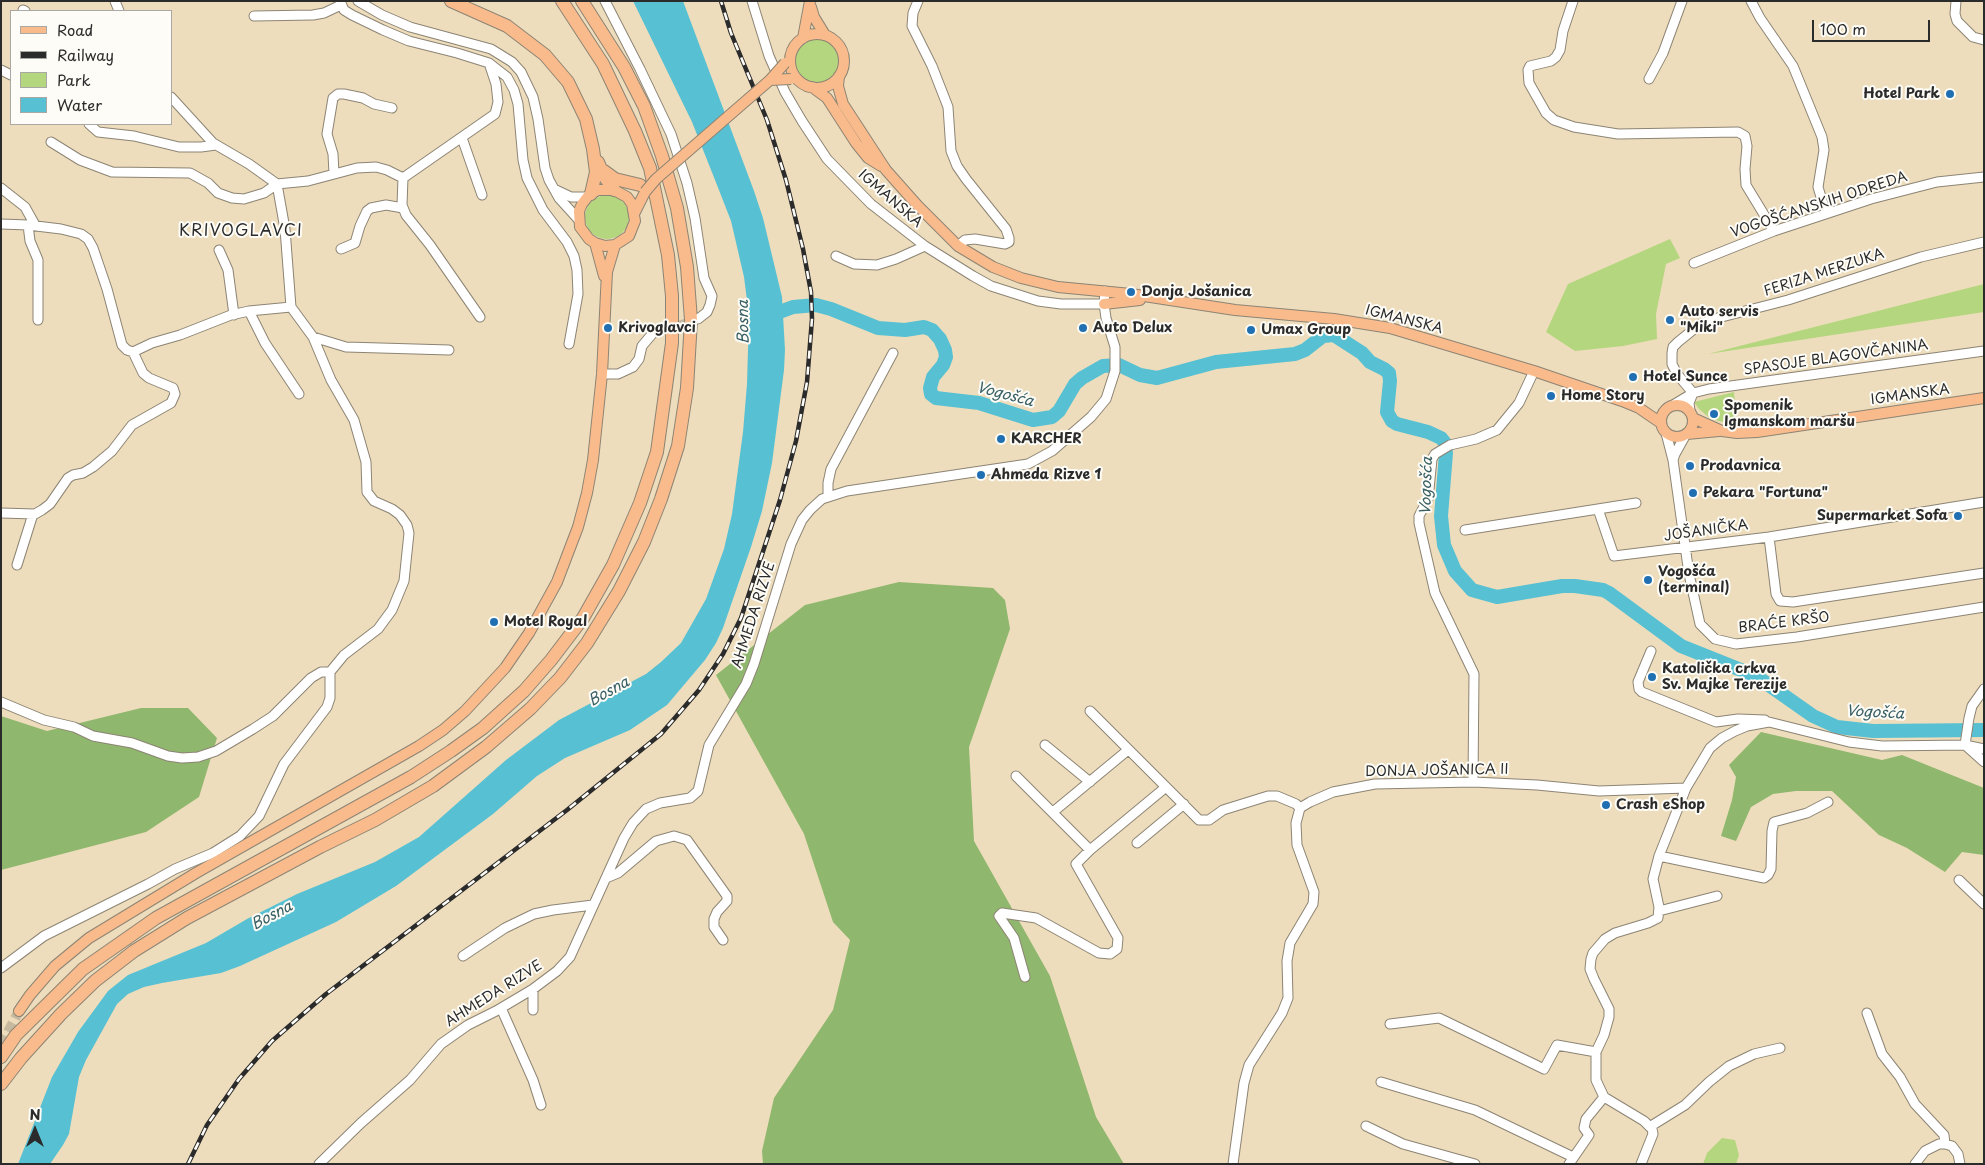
<!DOCTYPE html>
<meta charset="utf-8">
<style>
body{margin:0}
#map{position:relative;width:1985px;height:1165px;overflow:hidden;background:#eeddbc;font-family:"Playpen Sans",sans-serif}
canvas{display:block}
.frame{position:absolute;inset:0;border:2px solid #2b2b2b;pointer-events:none}
.legend{position:absolute;left:10px;top:10px;width:162px;height:115px;box-sizing:border-box;background:#fdfcf7;border:1px solid #a9a8a5;margin:0;padding:6px 9px;list-style:none;font-size:15px;color:#2b2b2b}
.legend li{display:flex;align-items:center;gap:10px;height:25px}
.legend b{width:25px;border:1px solid #a9a8a5}
.north{position:absolute;left:10px;top:1105px;width:50px;height:50px;-webkit-text-stroke:4px #fdfcf7;paint-order:stroke;rotate:0deg;font-size:14px;font-weight:700;line-height:20px;text-align:center;color:#2b2b2b}
.north::after{content:'';display:block;margin:auto;width:18px;height:22px;background:#2b2b2b;clip-path:polygon(50% 0,100% 100%,50% 72%,0 100%)}
.scale{position:absolute;left:1812px;top:20px;width:118px;height:22px;box-sizing:border-box;border:2px solid #2b2b2b;border-top:0;padding-left:6px;font-size:15px;line-height:18px;white-space:nowrap;color:#2b2b2b;-webkit-text-stroke:4px #fdfcf7;paint-order:stroke}
</style>
<div id="map">
<canvas width="1985" height="1165"></canvas>
<div class="frame"></div>
<ul class="legend">
<li><b style="height:6px;background:#fabb8c"></b>Road</li>
<li><b style="height:6px;background:#2b2b2b"></b>Railway</li>
<li><b style="height:14px;background:#b4d67e"></b>Park</li>
<li><b style="height:14px;background:#57c1d3"></b>Water</li>
</ul>
<div class="north">N</div>
<div class="scale">100 m</div>
</div>
<script>
const ctx = document.querySelector('canvas').getContext('2d');
ctx.lineJoin = 'round';
function fillPath(path, color) { ctx.fillStyle = color; ctx.fill(path, 'evenodd'); }
const poly = rows => new Path2D(rows.map(r => 'M' + r).join(''));
function trace(path, color, width, dash) { ctx.strokeStyle = color; ctx.lineWidth = width; ctx.lineCap = dash ? 'butt' : 'round'; ctx.setLineDash(dash || []); ctx.stroke(path); }
function write(font, color, halo, rows, align = 'center') {
  ctx.font = font + ' "Playpen Sans",sans-serif'; ctx.lineWidth = 4; ctx.setLineDash([]); ctx.textBaseline = 'middle'; ctx.strokeStyle = halo; ctx.fillStyle = color; for (const [text, x, y, turn = 0] of rows) {
    ctx.save(); ctx.translate(x, y); ctx.rotate((+turn || 0) * Math.PI / 180); ctx.textAlign = isNaN(turn) ? turn : align; if (halo) ctx.strokeText(text, 0, 0); ctx.fillText(text, 0, 0); ctx.restore();
  }
}
fillPath(poly([
 '794 60a23 23 0 1 1 46 0a23 23 0 1 1-46 0Z',
 '585 217a22 22 0 1 1 44 0a22 22 0 1 1-44 0Z',
 [1670,239,1680,258,1666,264,1656,314,1657,339,1623,346,1575,351,1546,332,1568,284],
 [1984,284,1984,312,1708,354],
 [1734,392,1736,414,1731,424,1711,419,1699,409,1694,402],
 [1722,1138,1735,1140,1739,1155,1736,1164,1703,1164,1707,1153]
]), '#b4d67e');
fillPath(poly([
 [899,582,993,588,1005,600,1010,629,969,747,974,841,1050,976,1096,1117,1124,1164,763,1164,762,1151,774,1098,833,1010,850,940,833,922,804,834,716,675,805,605],
 [141,708,188,708,217,738,199,797,146,832,1,870,1,716,47,731],
 [1761,732,1882,760,1902,755,1984,788,1984,855,1962,852,1945,872,1907,848,1879,835,1832,791,1796,791,1773,794,1751,807,1736,841,1721,836,1732,800,1736,777,1729,765]
]), '#8fb76d');
fillPath(poly([
 [633,1,683,1,754,191,763,218,782,297,785,350,784,370,772,463,762,511,751,547,723,628,716,643,705,660,667,705,630,730,565,758,537,776,493,814,396,886,336,922,240,966,221,973,162,983,144,987,128,994,117,1004,86,1060,79,1077,69,1134,63,1145,50,1164,18,1164,52,1077,78,1032,108,991,128,975,206,943,247,919,297,894,375,862,419,837,506,760,559,720,646,674,661,662,681,643,706,599,724,549,732,514,743,432,747,384,749,316,744,277,731,221,717,185,692,122]
]), '#57c1d3');
trace(poly([
 [766,317,793,307,816,305,831,309,878,328,905,330,924,327,932,330,940,339,945,350,946,357,943,365,933,377,930,388,931,394,936,398,979,403,1033,420,1052,417,1059,411,1075,384,1082,378,1103,366,1119,365,1140,375,1157,378,1216,362,1295,354,1305,350,1323,336,1334,335,1362,353,1370,362,1384,369,1389,373,1390,381,1387,412,1392,421,1397,424,1428,432,1441,438,1445,443,1446,453,1441,516,1444,545,1455,571,1472,590,1497,597,1562,586,1575,586,1603,590,1609,593,1681,646,1756,676,1813,716,1837,727,1873,731,1984,730]
]), '#57c1d3', 14);
trace(poly([
 [653,333,696,320]
]), '#c7b99f', 9, [9, 4.5]);
trace(poly([
 [1,1045,19,1011]
]), '#c7b99f', 10, [10, 5]);
const minor = poly([
 [115,1,119,11],
 [340,1,344,10,352,15,383,30,409,41,457,53,489,63,507,77,514,90,518,104,523,160,527,178,543,210,567,242,574,256,577,270,578,294,569,344],
 [358,1,382,15,410,27,491,49,512,62,521,72,533,97,538,119,545,168,549,180,559,198,578,219],
 [605,1,640,69,671,134,687,183,695,218,704,278,712,296,710,305,707,312,698,319],
 [752,1,769,56,785,92,802,121,827,159,871,204,925,246,973,276,991,286,1038,301,1061,304,1104,304],
 [918,1,913,13,912,26,932,66,948,107,951,151,957,166,966,179,1006,229,1009,238,1009,242,1005,244,975,239,965,240,958,246],
 [1573,1,1563,31,1560,50,1556,57,1551,61,1530,66,1528,70,1529,83,1546,113,1554,120,1574,127,1618,134,1738,132,1745,136,1747,146,1745,169,1746,185,1774,231],
 [1751,1,1760,18,1793,66,1822,137,1824,150,1818,187,1824,207,1831,212],
 [1956,1,1955,14,1957,21,1973,37,1984,40],
 [23,10,25,11],
 [254,16,313,15,324,13,341,5],
 [1,70,11,75],
 [1649,79,1663,53,1682,1],
 [89,124,98,132,134,136,179,147,201,147,216,145],
 [462,138,482,195],
 [51,142,80,160,112,172,190,173,208,183,218,193,232,198,244,199,264,193,277,184,308,181,357,168,376,167,387,170,403,178,402,205,406,215,430,245,480,317],
 [334,174,333,154,327,134,333,98,338,94,344,94,363,98,374,104,392,108],
 [403,178,495,114,498,102,496,84,489,63],
 [1,188,25,207,35,225],
 [554,189,571,197,587,197],
 [1,224,28,225,61,229,81,234,88,239,93,248,107,289,122,345,127,350,133,352,152,343,180,335,231,315,249,311,291,307,285,229,277,184,249,164,213,143,171,97],
 [28,225,30,241,38,260,38,320],
 [341,249,355,243,360,226,367,211,371,208,386,205,403,208],
 [219,250,228,270,234,315],
 [836,256,854,264,877,265,896,259,925,246],
 [1694,263,1774,231,1871,199,1937,182,1984,177],
 [291,307,313,337,331,380,354,420,366,462,367,492,374,501,392,509,400,515,407,525,409,533,404,581,392,610,378,629,344,655,330,672],
 [249,311,265,343,299,394],
 [313,337,346,347,449,350],
 [602,374,618,374,633,367,639,359,642,346,653,333],
 [1693,393,1677,374,1672,364,1672,353,1673,347,1678,342,1699,325,1710,320,1788,300,1921,257,1984,242],
 [1673,405,1693,393,1709,389,1984,351],
 [1690,411,1689,403,1693,393],
 [1666,433,1673,460,1689,574,1700,624,1715,639,1736,644,1797,637,1984,607],
 [1673,460,1675,454,1685,436],
 [828,496,828,483,831,469,893,353],
 [1598,509,1636,503],
 [1,513,35,514,42,510,50,504,68,478,73,475,83,473,93,467,112,451,132,425,171,403,175,394,173,388,149,378,143,373,133,352],
 [1465,530,1598,509,1614,556,1769,537,1984,502],
 [1769,537,1776,594,1780,601,1793,602,1984,573],
 [17,565,33,514],
 [1651,651,1638,682,1639,689,1642,692,1716,722,1738,719,1765,720],
 [1,702,44,720,74,727,93,736,132,743,168,756,182,758,198,757,216,751,253,729,273,716,311,678,321,672,330,672,330,698,327,707,284,764,259,816,240,836,213,853,175,869,148,884,44,936,1,968],
 [1090,711,1199,820,1209,820,1223,810,1268,796,1277,796,1296,804,1300,808],
 [1045,745,1090,782],
 [1965,745,1984,762],
 [1965,745,1984,749],
 [1016,776,1090,850],
 [1473,782,1474,674,1435,593,1419,523,1419,516,1428,499,1432,459,1435,454,1450,445,1476,439,1497,430,1519,403,1534,371],
 [1053,812,1128,750],
 [1137,843,1184,804],
 [1659,856,1764,878,1768,875,1771,869,1772,831,1774,822,1807,813,1828,802],
 [606,878,618,873,656,841,674,836,687,840,727,896,727,901,717,912,714,919,714,927,723,940],
 [1959,880,1984,904],
 [1659,911,1717,896],
 [463,956,505,928,534,914,553,910,593,905],
 [1025,977,1014,938,999,916,1002,913,1036,918,1099,953,1110,954,1117,949,1118,938,1076,864,1090,850,1166,787],
 [501,1008,533,1080,541,1105],
 [533,1010,533,989],
 [1867,1013,1882,1054,1900,1077,1915,1104,1944,1135,1945,1144],
 [1390,1024,1439,1018,1544,1069,1557,1045,1596,1052],
 [1381,1082,1475,1110,1573,1157],
 [1366,1126,1403,1144,1475,1164],
 [1651,1126,1685,1105,1709,1082,1729,1066,1754,1054,1780,1048],
 [319,1164,361,1123,410,1080,441,1044,468,1025,496,1011,533,989,557,971,570,957,624,838,633,823,646,809,660,803,690,798,698,791,709,745,746,684,754,664,791,544,802,520,810,510,822,499,847,491,1028,464,1052,451,1091,417,1106,399,1115,371,1115,347,1106,318,1104,304,1105,291],
 [1233,1164,1244,1083,1249,1065,1282,1013,1288,998,1287,961,1290,943,1313,904,1314,892,1297,845,1296,823,1300,808,1310,802,1333,792,1375,784,1473,782,1537,785,1599,791,1686,788],
 [1569,1164,1589,1135,1584,1128,1586,1119,1604,1097],
 [1641,1164,1653,1134,1652,1129,1644,1121,1604,1097,1596,1080,1596,1052,1604,1035,1609,1017,1609,1009,1594,979,1590,969,1591,959,1593,953,1605,939,1615,933,1648,923,1658,918,1659,907,1653,879,1659,856,1686,788,1710,748,1722,738,1735,731,1747,726,1769,722,1849,742,1882,746,1965,745,1969,718,1972,706,1984,689],
 [1915,1164,1925,1151,1939,1144,1945,1144,1952,1146,1958,1154,1960,1164]
]);
const major = poly([
 [811,7,814,17,825,35],
 '790 61a27 27 0 1 1 54 0a27 27 0 1 1-54 0Z',
 [803,38,810,1],
 [839,76,838,86,843,104,886,170,918,206,958,246,993,267,1021,278,1058,287,1131,294,1235,310,1334,319,1390,328,1534,371,1622,401,1639,408,1661,423],
 [812,87,827,98,856,143,868,158,881,166],
 [635,212,645,192],
 [595,243,604,276],
 [1104,304,1140,300],
 '1661 421a16 16 0 1 1 32 0a16 16 0 1 1-32 0Z',
 [1693,418,1722,431,1737,433,1757,432,1984,398],
 [1687,434,1719,431],
 [19,1011,30,995,55,966,89,938,196,873,419,746,443,730,465,711,505,668,529,633,557,582,578,527,587,493,593,460,602,374,607,272,615,245,629,236,635,221,632,204,627,197,614,190,598,190,589,195,582,204,579,211,580,227,589,239,595,243,605,246,615,245]
]);
const highway = poly([
 [451,1,507,26,545,55,568,82,586,119,593,149,596,172,591,194],
 [598,162,604,176,614,190],
 [604,171,615,179,640,185],
 [1,1057,16,1035,83,969,156,918,411,777,451,751,483,728,524,691,551,660,583,618,613,565,640,503,657,452,672,343,672,296,668,255,650,168,635,131,603,64,562,1],
 [1,1084,21,1058,61,1014,95,981,134,951,187,918,320,847,375,820,433,786,486,747,530,709,560,678,587,643,619,591,644,542,661,499,678,446,687,388,691,320,687,267,677,208,662,156,644,106,624,67,582,1]
]);
trace(minor, '#8c8474', 11);
trace(major, '#8c8474', 12);
trace(highway, '#8c8474', 14);
trace(minor, '#fff', 9);
trace(major, '#fabb8c', 10);
trace(highway, '#fabb8c', 12);
const rail = poly([
 [188,1164,207,1125,239,1079,272,1041,326,994,567,810,661,734,699,690,723,654,741,618,780,500,796,441,807,382,812,319,811,292,803,249,786,180,767,120,731,33,721,1]
]);
trace(rail, '#2b2b2b', 4.5);
trace(rail, '#fdfcf7', 2.5, [8]);
const majorBridge = poly([
 [770,80,791,79],
 [645,192,656,179,770,80,785,63]
]);
trace(majorBridge, '#8c8474', 12, []);
trace(majorBridge, '#fabb8c', 10);
for (const [x, y, r, color] of [
 [1950,94,5,"#1f6fb2"],
 [1131,292,5,"#1f6fb2"],
 [1670,320,5,"#1f6fb2"],
 [608,328,5,"#1f6fb2"],
 [1083,328,5,"#1f6fb2"],
 [1251,330,5,"#1f6fb2"],
 [1633,377,5,"#1f6fb2"],
 [1551,396,5,"#1f6fb2"],
 [1714,414,5,"#1f6fb2"],
 [1001,439,5,"#1f6fb2"],
 [1690,466,5,"#1f6fb2"],
 [981,475,5,"#1f6fb2"],
 [1693,493,5,"#1f6fb2"],
 [1958,516,5,"#1f6fb2"],
 [1648,580,5,"#1f6fb2"],
 [494,622,5,"#1f6fb2"],
 [1652,677,5,"#1f6fb2"],
 [1606,805,5,"#1f6fb2"]
]) { const dot = new Path2D(); dot.arc(x, y, r, 0, 2 * Math.PI); ctx.fillStyle = color; ctx.fill(dot); trace(dot, '#fdfcf7', 2); }
write('bold 14px', '#2b2b2b', '#fdfcf7', [
 ["Hotel Park",1940,94,"right"],
 ["Donja Jošanica",1141,292],
 ["Auto servis",1680,312],
 ["\"Miki\"",1680,328],
 ["Krivoglavci",618,328],
 ["Auto Delux",1093,328],
 ["Umax Group",1261,330],
 ["Hotel Sunce",1643,377],
 ["Home Story",1561,396],
 ["Spomenik",1724,406],
 ["Igmanskom maršu",1724,422],
 ["KARCHER",1011,439],
 ["Prodavnica",1700,466],
 ["Ahmeda Rizve 1",991,475],
 ["Pekara \"Fortuna\"",1703,493],
 ["Supermarket Sofa",1948,516,"right"],
 ["Vogošća",1658,572],
 ["(terminal)",1658,588],
 ["Motel Royal",504,622],
 ["Katolička crkva",1662,669],
 ["Sv. Majke Terezije",1662,685],
 ["Crash eShop",1616,805]
], 'left');
write('14px', '#2b2b2b', '#fdfcf7', [
 ["IGMANSKA",890,199,41],
 ["VOGOŠĆANSKIH ODREDA",1819,205,-18],
 ["FERIZA MERZUKA",1824,273,-18],
 ["IGMANSKA",1404,320,14],
 ["SPASOJE BLAGOVČANINA",1836,358,-8],
 ["IGMANSKA",1910,395,-8],
 ["JOŠANIČKA",1706,531,-8],
 ["AHMEDA RIZVE",754,615,-72],
 ["BRAĆE KRŠO",1784,623,-7],
 ["DONJA JOŠANICA II",1437,771,-1],
 ["AHMEDA RIZVE",494,994,-32]
]);
write('italic 15px', '#3a6066', '#fdfcf7', [
 ["Bosna",744,322,-91],
 ["Vogošća",1005,395,15],
 ["Vogošća",1427,486,-88],
 ["Bosna",609,692,-29],
 ["Vogošća",1875,713,3],
 ["Bosna",272,916,-28]
]);
ctx.letterSpacing = '1px';
write('16px', '#2b2b2b', '#fdfcf7', [
 ["KRIVOGLAVCI",241,232]
]);
ctx.letterSpacing = '0px';
</script>
